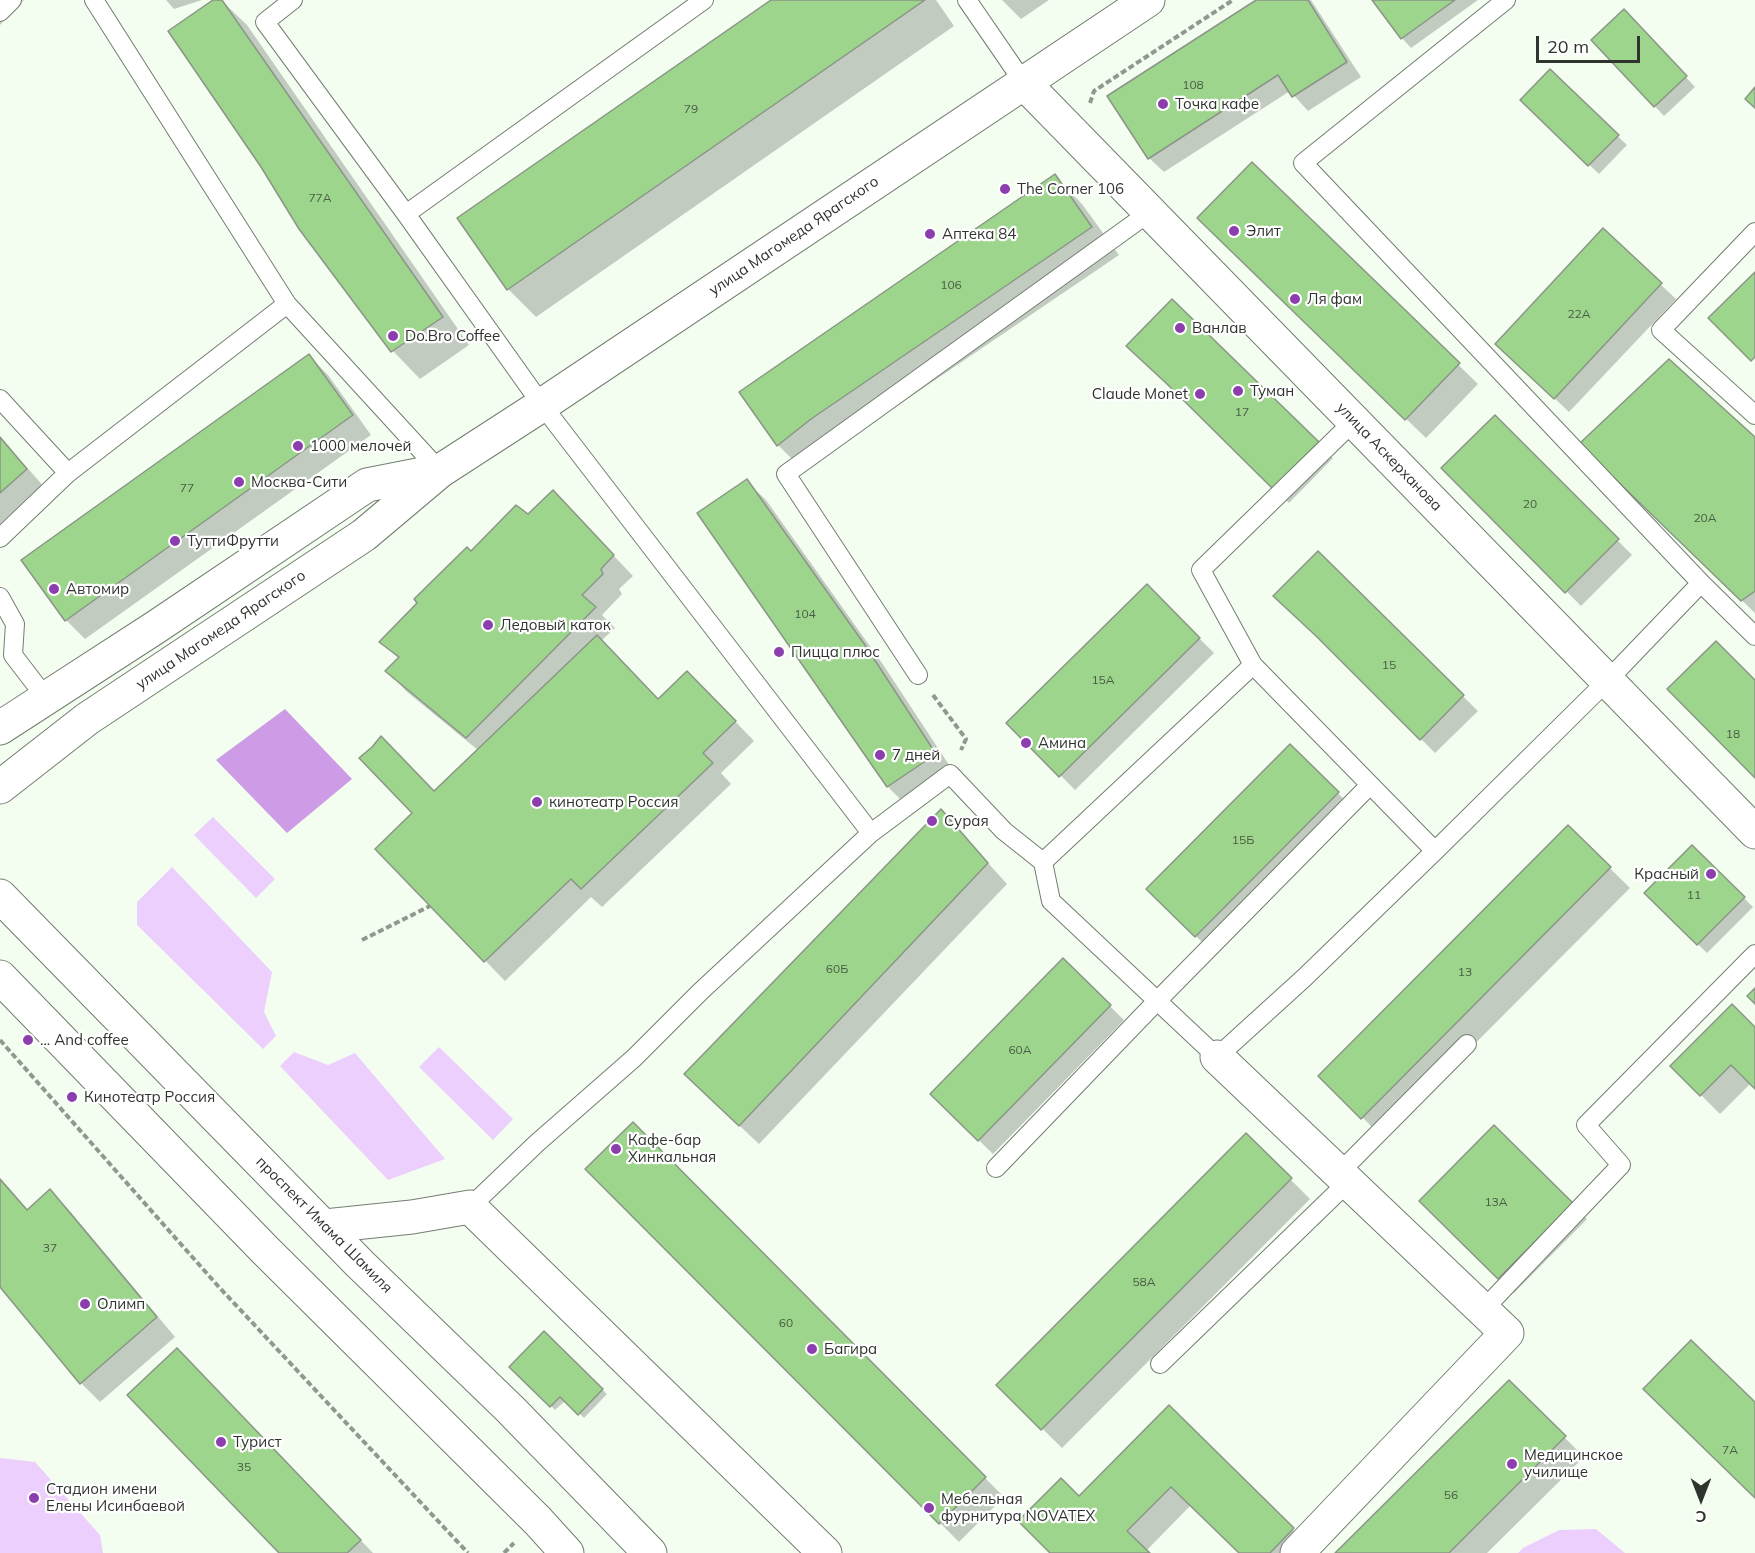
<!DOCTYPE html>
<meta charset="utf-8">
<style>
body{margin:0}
#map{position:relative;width:1755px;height:1553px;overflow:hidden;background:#f3fef0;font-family:Mulish,sans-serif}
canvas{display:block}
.north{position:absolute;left:1671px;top:1469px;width:60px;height:60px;-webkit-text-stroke:4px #fff;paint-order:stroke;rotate:180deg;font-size:16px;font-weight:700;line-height:24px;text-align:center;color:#2f342e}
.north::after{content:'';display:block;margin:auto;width:21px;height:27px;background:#2f342e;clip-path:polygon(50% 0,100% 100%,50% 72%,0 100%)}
.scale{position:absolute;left:1536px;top:36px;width:104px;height:27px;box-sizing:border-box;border:3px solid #2f342e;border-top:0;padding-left:8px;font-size:18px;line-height:21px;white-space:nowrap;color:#2f342e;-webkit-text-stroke:4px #fff;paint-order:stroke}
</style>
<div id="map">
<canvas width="1755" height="1553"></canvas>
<div class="north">С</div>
<div class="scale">20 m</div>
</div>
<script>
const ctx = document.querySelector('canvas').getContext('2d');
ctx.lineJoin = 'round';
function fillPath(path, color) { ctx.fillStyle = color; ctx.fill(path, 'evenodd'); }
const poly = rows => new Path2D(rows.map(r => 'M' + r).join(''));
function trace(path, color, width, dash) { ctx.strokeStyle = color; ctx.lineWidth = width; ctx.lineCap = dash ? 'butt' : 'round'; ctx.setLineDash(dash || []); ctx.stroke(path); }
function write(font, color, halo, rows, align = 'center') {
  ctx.font = font + ' Mulish,sans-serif'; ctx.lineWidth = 4.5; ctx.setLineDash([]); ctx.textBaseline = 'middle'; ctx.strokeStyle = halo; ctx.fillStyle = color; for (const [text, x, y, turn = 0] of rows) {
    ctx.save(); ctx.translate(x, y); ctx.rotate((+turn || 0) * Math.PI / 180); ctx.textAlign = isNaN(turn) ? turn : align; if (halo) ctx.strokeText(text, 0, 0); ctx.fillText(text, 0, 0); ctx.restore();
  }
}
fillPath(poly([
 [213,817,275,879,256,898,194,835],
 [172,867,272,972,264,1012,276,1036,263,1049,137,925,137,902],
 [439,1047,513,1119,493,1140,419,1067],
 [294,1052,328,1065,355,1053,445,1159,388,1180,280,1066],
 [0,1458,35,1462,100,1535,103,1553,0,1553],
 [1596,1529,1625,1553,1518,1553,1523,1548,1559,1530]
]), '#edcffd');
fillPath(poly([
 [285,709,352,779,287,833,216,760]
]), '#ce9ce6');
fillPath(poly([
 [0,0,24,0,0,25],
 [166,0,202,0,174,9],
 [216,0,221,0,247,25,469,345,420,379,393,351,300,228],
 [773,0,936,0,954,26,536,317,508,289,459,219],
 [1002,0,1049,0,1021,19],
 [1258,0,1311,0,1361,77,1308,111,1290,91,1164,172,1149,158],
 [1374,0,1478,0,1411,48,1402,38],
 [1634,21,1695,87,1664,116,1593,40],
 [1550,71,1627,145,1599,174,1522,100],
 [1252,164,1478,384,1426,438,1218,237],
 [1055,176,1082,204,1119,255,838,446,805,472,778,445],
 [1604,231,1676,299,1569,412,1512,358],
 [1172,301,1333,458,1289,503,1182,397],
 [309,356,328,375,371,435,85,639,66,620],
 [1495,417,1632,555,1581,606,1444,468],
 [0,437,46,489,0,529],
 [1755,439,1755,613,1600,464],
 [746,481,766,500,884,666,955,774,907,806,888,787,699,513],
 [572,512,633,576,619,589,622,594,602,615,615,628,601,641,658,701,707,692,754,741,721,773,731,784,602,907,591,897,505,981,377,849,479,751,406,691,387,671,399,659,381,642,471,553,528,516],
 [1318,554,1478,711,1435,753,1330,648],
 [1147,586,1214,653,1075,790,1009,723],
 [1290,746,1353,808,1211,951,1148,889],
 [941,811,1007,884,759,1144,706,1094],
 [1568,827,1630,888,1382,1137,1321,1076],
 [1692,847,1753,907,1707,953,1646,893],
 [1063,960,1124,1020,993,1154,932,1094],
 [1755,1029,1755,1087,1751,1083,1720,1114,1672,1066],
 [633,1125,1004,1497,959,1542,588,1169],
 [1494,1127,1587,1219,1514,1293,1421,1201],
 [1246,1135,1310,1199,1062,1448,998,1385],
 [0,1178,29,1211,50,1191,69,1210,175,1337,100,1402,81,1383,0,1284],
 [544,1333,607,1394,584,1418,566,1400,555,1410,511,1366],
 [196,1369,373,1553,281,1553],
 [1509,1382,1584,1457,1487,1553,1337,1553],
 [1169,1407,1312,1549,1308,1553,1241,1553,1191,1505,1146,1551,1148,1553,1052,1553]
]), '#0003');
const building = poly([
 [213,0,222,0,443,317,391,352,299,229,261,167,168,31,213,0],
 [771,0,925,0,507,290,457,218,771,0],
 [1256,0,1308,0,1347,62,1292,97,1278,75,1148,159,1107,96,1256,0],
 [1372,0,1455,0,1401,39,1372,0],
 [1624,9,1687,76,1654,107,1591,40,1624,9],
 [1550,69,1619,135,1588,166,1520,100,1550,69],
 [1755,87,1755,108,1745,99,1755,87],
 [1252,162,1460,363,1405,420,1197,218,1252,162],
 [1055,174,1092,227,811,419,777,446,739,392,1055,174],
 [1603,228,1662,283,1554,399,1495,344,1603,228],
 [1755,272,1755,357,1751,361,1708,318,1755,272],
 [1172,299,1319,442,1273,489,1166,383,1126,346,1172,299],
 [309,354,353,415,65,621,21,560,309,354],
 [1669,359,1755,437,1755,591,1741,601,1579,444,1669,359],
 [1495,415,1619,539,1565,593,1441,468,1495,415],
 [0,437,27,469,0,493,0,437],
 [747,479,865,645,936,754,887,787,697,513,747,479],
 [553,490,614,555,601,569,603,574,582,595,596,607,466,738,385,671,399,657,379,642,417,603,414,599,467,547,471,551,516,505,528,514,553,490],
 [1318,551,1464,695,1420,740,1315,635,1273,596,1318,551],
 [1147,584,1200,638,1059,777,1006,723,1147,584],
 [597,635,658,699,687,671,736,721,703,753,713,763,581,889,571,879,484,962,375,849,412,813,359,758,372,747,381,736,434,791,597,635],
 [1716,641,1755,680,1755,778,1667,689,1716,641],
 [1290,744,1339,792,1195,937,1146,889,1290,744],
 [941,809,988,863,739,1126,684,1074,941,809],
 [1568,825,1611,867,1361,1119,1318,1076,1568,825],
 [1692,845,1745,897,1697,945,1644,893,1692,845],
 [1063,958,1111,1005,978,1141,930,1094,1063,958],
 [1755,988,1755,1004,1747,996,1755,988],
 [1732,1004,1755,1027,1755,1089,1731,1065,1700,1096,1670,1066,1732,1004],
 [633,1122,986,1477,939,1524,585,1169,633,1122],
 [1494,1125,1573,1203,1498,1279,1419,1201,1494,1125],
 [1246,1133,1292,1178,1041,1430,996,1385,1246,1133],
 [0,1179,27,1210,50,1189,157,1317,80,1384,0,1287,0,1179],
 [544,1331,603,1389,578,1415,560,1397,550,1407,509,1367,544,1331],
 [1691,1340,1755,1402,1755,1498,1643,1389,1691,1340],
 [177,1348,361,1540,347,1553,279,1553,127,1395,177,1348],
 [1509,1380,1566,1436,1449,1553,1335,1553,1509,1380],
 [1169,1405,1294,1528,1270,1553,1239,1553,1171,1487,1127,1531,1150,1553,1050,1553,1018,1521,1061,1478,1079,1496,1169,1405]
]);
fillPath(building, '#9cd58b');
trace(building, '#8b9588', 1.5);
const lane = poly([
 [293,0,265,22,406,214,542,405,871,833],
 [967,0,1024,83],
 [1506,0,1303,163,1701,583],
 [0,12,12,0],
 [406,214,704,0],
 [1755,232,1661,330,1755,415],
 [287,304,440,471],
 [0,399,68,473,287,304,94,0],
 [0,538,68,473],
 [0,597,15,624,13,655,46,698],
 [1253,665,1435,851],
 [918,675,786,474,1150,212],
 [1043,862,1253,665,1201,570,1354,421],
 [996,1168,1157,1001,1370,785],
 [1339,1173,1467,1044],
 [470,1207,537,1143,634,1058,700,992,871,833,950,774,1004,831,1043,862,1051,901,1217,1057,1304,978,1435,851,1607,681,1701,583,1755,636],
 [1483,1310,1621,1165,1586,1125,1755,954],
 [1160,1364,1348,1182]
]);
const street = poly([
 [1217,1057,1507,1333,1297,1553],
 [325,1226,412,1217,470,1207,825,1553]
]);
const secondary = poly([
 [1024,83,1755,832]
]);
const primary = poly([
 [0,728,156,627,367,485,438,471],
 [0,787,87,719,364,535,440,471,542,405,1148,0],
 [0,896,360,1264,510,1409,650,1553],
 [0,977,265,1250,538,1521,567,1553]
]);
trace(lane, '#747d71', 20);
trace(street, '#747d71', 35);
trace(secondary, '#747d71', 35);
trace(primary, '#747d71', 35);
trace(poly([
 [1090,103,1094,91,1233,0],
 [933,695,966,739,961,750],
 [362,940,430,906],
 [0,1040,218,1286,468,1553],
 [504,1553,514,1543]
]), '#91998f', 4, [6, 3]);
trace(lane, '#fff', 18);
trace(street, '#fff', 33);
trace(secondary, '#fff', 33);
trace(primary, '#fff', 33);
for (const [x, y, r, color] of [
 [1163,104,6,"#8d3eae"],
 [1005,189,6,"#8d3eae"],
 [1234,231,6,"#8d3eae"],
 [930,234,6,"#8d3eae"],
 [1295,299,6,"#8d3eae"],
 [1180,328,6,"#8d3eae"],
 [393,336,6,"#8d3eae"],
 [1238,391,6,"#8d3eae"],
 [1200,394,6,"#8d3eae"],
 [298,446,6,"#8d3eae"],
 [239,482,6,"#8d3eae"],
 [175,541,6,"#8d3eae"],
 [54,589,6,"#8d3eae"],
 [488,625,6,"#8d3eae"],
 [779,652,6,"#8d3eae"],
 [1026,743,6,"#8d3eae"],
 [880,755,6,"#8d3eae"],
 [537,802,6,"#8d3eae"],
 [932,821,6,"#8d3eae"],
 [1711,874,6,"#8d3eae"],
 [28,1040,6,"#8d3eae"],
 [72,1097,6,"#8d3eae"],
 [616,1149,6,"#8d3eae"],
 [85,1304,6,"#8d3eae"],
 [812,1349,6,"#8d3eae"],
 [221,1442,6,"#8d3eae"],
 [1512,1464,6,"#8d3eae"],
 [34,1498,6,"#8d3eae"],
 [929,1508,6,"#8d3eae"]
]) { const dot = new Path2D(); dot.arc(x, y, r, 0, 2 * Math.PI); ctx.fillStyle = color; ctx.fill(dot); trace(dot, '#fff', 2); }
write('12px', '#4a5c45', null, [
 ["108",1193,85],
 ["79",691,109],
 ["77А",320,198],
 ["106",951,285],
 ["22А",1579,314],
 ["17",1242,412],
 ["77",187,488],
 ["20",1530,504],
 ["20А",1705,518],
 ["104",805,614],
 ["15",1389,665],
 ["15А",1103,680],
 ["18",1733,734],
 ["15Б",1243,840],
 ["11",1694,895],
 ["60Б",837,969],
 ["13",1465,972],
 ["60А",1020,1050],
 ["13А",1496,1202],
 ["37",50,1248],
 ["58А",1144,1282],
 ["60",786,1323],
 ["7А",1730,1450],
 ["35",244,1467],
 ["56",1451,1495]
]);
write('15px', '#2f342e', '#fff', [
 ["Точка кафе",1175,104],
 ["The Corner 106",1017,189],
 ["Элит",1246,231],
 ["Аптека 84",942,234],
 ["Ля фам",1307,299],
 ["Ванлав",1192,328],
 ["Do.Bro Coffee",405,336],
 ["Туман",1250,391],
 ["Claude Monet",1188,394,"right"],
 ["1000 мелочей",310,446],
 ["Москва-Сити",251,482],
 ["ТуттиФрутти",187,541],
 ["Автомир",66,589],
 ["Ледовый каток",500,625],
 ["Пицца плюс",791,652],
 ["Амина",1038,743],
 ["7 дней",892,755],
 ["кинотеатр Россия",549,802],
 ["Сурая",944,821],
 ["Красный",1699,874,"right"],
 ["... And coffee",40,1040],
 ["Кинотеатр Россия",84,1097],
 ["Кафе-бар",628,1140],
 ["Хинкальная",628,1157],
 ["Олимп",97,1304],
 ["Багира",824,1349],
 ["Турист",233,1442],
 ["Медицинское",1524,1455],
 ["училище",1524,1472],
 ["Стадион имени",46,1489],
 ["Елены Исинбаевой",46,1506],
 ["Мебельная",941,1499],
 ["фурнитура NOVATEX",941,1516]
], 'left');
write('15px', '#2f342e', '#fff', [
 ["улица Магомеда Ярагского",794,236,-34],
 ["улица Аскерханова",1389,457,46],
 ["улица Магомеда Ярагского",221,630,-34],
 ["проспект Имама Шамиля",324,1225,45]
]);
</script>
